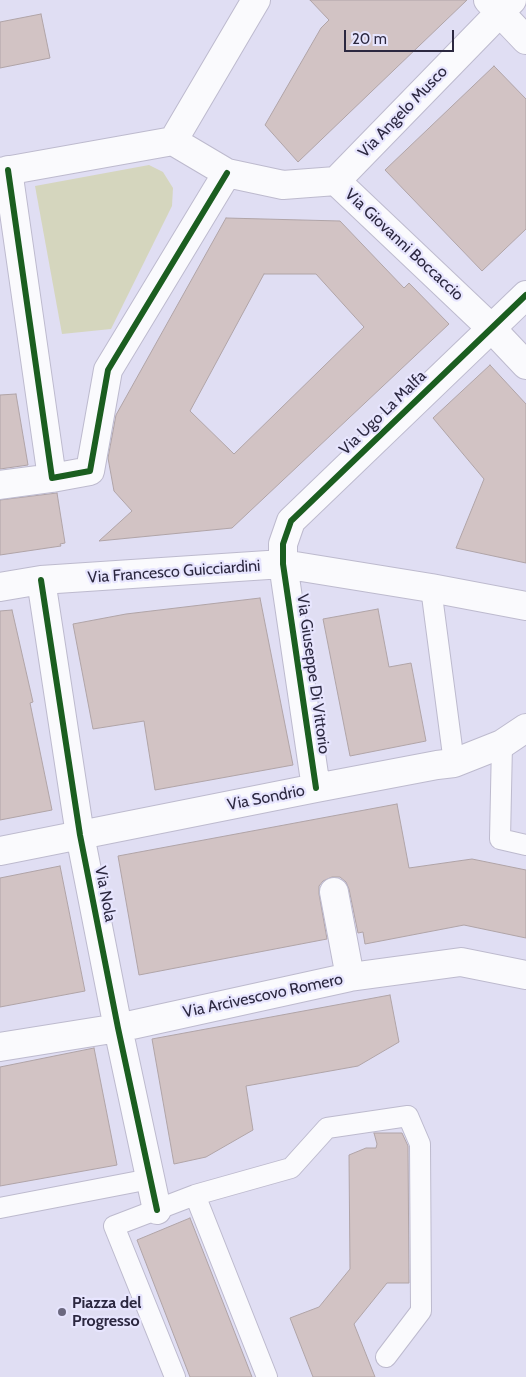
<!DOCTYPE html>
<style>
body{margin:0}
#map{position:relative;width:526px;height:1377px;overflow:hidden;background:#e0def3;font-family:Cabin,sans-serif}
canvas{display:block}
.scale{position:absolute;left:344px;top:30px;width:110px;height:22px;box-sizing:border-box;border:2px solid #2c2840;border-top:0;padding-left:6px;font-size:15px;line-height:18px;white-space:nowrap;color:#2c2840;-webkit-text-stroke:4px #e7e5fe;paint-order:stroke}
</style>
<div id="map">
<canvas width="526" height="1377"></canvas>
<div class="scale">20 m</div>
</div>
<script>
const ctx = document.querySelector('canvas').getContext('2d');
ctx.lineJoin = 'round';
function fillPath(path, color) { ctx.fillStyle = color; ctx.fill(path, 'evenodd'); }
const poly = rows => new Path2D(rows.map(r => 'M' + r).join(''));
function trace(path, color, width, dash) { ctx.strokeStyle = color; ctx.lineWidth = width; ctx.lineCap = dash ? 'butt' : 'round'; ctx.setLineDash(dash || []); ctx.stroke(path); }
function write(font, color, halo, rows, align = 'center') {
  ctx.font = font + ' Cabin,sans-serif'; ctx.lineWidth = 4.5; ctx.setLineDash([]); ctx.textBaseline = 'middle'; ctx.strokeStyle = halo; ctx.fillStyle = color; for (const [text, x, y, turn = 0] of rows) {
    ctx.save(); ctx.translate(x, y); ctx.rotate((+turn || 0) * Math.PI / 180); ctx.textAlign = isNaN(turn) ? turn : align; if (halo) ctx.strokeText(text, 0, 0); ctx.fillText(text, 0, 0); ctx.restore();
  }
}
fillPath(poly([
 [149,165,163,172,173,188,172,206,111,329,62,334,35,186]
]), '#d5d6be');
const building = poly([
 [310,0,467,0,298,162,265,125,321,28,329,20,310,0],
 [41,14,50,58,0,68,0,22,41,14],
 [494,66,526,99,526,229,482,271,385,170,494,66],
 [226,218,340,221,404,288,409,283,449,324,232,528,99,541,132,511,114,491,108,458,116,415,226,218],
 [264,274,316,274,364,327,234,454,190,411,264,274],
 [490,365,526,404,526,563,456,548,484,479,433,418,490,365],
 [16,394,28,465,0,469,0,395,16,394],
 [57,493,65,543,60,544,61,546,0,555,0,500,57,493],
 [260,598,293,765,155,790,144,721,93,729,73,624,126,614,260,598],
 [378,609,389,667,411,663,426,741,350,756,323,619,378,609],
 [12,610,33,702,30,703,52,810,0,820,0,611,12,610],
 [397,804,409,868,472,859,526,870,526,938,464,925,365,944,363,932,358,933,349,889,346,882,340,877,332,877,323,881,319,886,319,894,327,939,139,975,118,856,397,804],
 [60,866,85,991,0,1007,0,878,60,866],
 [390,995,399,1042,358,1066,246,1086,253,1130,206,1157,174,1164,152,1039,390,995],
 [94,1048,117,1165,0,1186,0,1067,94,1048],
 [374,1133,402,1133,408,1146,409,1283,387,1283,354,1324,375,1377,313,1377,290,1318,319,1307,350,1269,349,1155,366,1148,376,1148,377,1144,374,1133],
 [190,1218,217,1287,252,1377,190,1377,137,1240,190,1218]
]);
fillPath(building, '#d2c3c4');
trace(building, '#b0a4a7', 1);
const lane = poly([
 [431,588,454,763],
 [502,744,500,839,526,845],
 [195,1195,291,1168,327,1128,408,1116,420,1144,421,1311,386,1357],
 [0,1208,150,1179],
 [175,1377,114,1226,195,1195,267,1377]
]);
const street = poly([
 [488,0,526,40],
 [173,141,256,0],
 [8,170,52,478,90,471,108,370,227,173],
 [0,172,173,141,227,173,283,185,336,181,491,328,526,365],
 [336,181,512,0],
 [0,485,52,478],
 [41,580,80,835,118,1028,157,1210],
 [0,587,41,580,283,564,431,588,526,606],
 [316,788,283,564,283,544,291,521,526,295],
 [0,851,316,788,437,765,454,763,502,744,526,728],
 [334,892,350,977],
 [0,1047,118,1028,350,977,461,962,526,975]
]);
trace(lane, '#bdbace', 22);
trace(street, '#bdbace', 30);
trace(lane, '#fafafd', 20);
trace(street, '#fafafd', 28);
trace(poly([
 [8,170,52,478,90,471,108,370,227,173],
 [41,580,80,835,118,1028,157,1210],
 [316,788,283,564,283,544,291,521,526,295]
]), '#1b5e20', 6);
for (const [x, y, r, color] of [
 [62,1312,5,"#6b687f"]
]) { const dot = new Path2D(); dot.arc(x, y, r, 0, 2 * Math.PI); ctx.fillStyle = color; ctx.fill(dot); trace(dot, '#e7e5fe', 2); }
write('16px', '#2c2840', '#e7e5fe', [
 ["Via Angelo Musco",403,112,-46],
 ["Via Giovanni Boccaccio",404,245,43],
 ["Via Ugo La Malfa",383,413,-44],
 ["Via Francesco Guicciardini",174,572,-4],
 ["Via Giuseppe Di Vittorio",313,674,82],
 ["Via Sondrio",266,798,-11],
 ["Via Nola",105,894,79],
 ["Via Arcivescovo Romero",263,996,-12]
]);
write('bold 16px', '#2c2840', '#e7e5fe', [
 ["Piazza del",72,1303],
 ["Progresso",72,1321]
], 'left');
</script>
